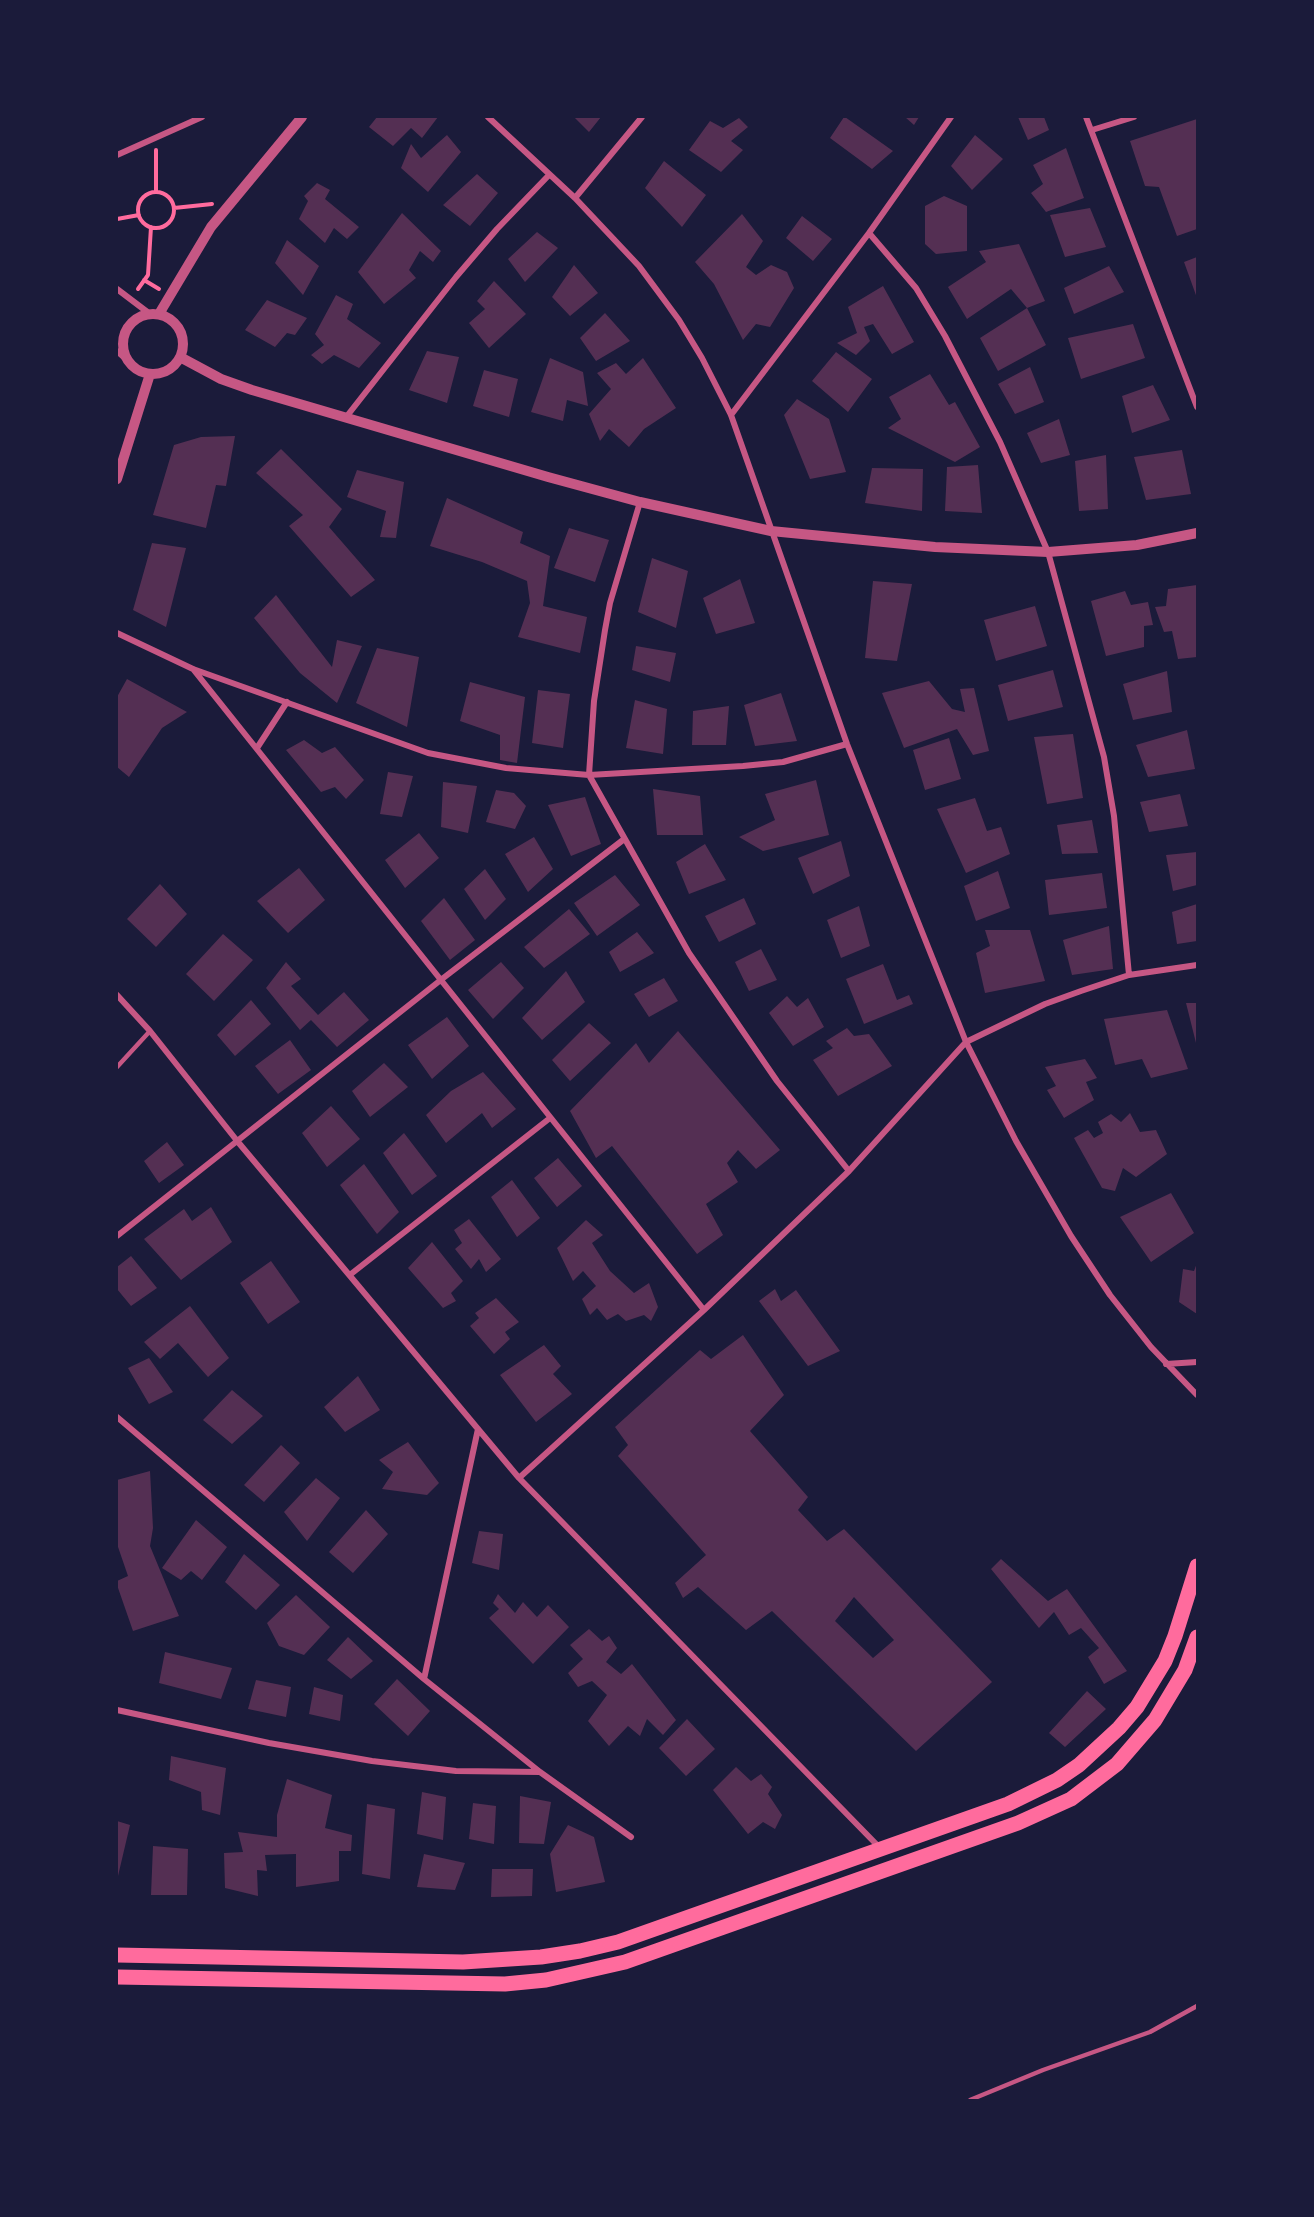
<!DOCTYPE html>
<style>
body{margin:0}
#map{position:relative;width:1314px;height:2217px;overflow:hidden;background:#1b1b3a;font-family:"Fira Sans Condensed",sans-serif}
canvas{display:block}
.frame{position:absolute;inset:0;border:118px solid #1b1b3a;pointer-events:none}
</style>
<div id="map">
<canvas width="1314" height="2217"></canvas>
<div class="frame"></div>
</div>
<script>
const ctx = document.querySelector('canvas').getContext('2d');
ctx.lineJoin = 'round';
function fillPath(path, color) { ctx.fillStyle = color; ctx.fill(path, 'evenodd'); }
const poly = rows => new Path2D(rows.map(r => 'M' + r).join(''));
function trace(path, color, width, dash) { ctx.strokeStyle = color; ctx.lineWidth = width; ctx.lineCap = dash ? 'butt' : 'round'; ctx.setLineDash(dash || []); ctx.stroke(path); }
fillPath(poly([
 [377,117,438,117,422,138,411,128,393,146,369,127],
 [574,117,601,117,589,132],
 [844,117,845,117,893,151,872,169,830,138],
 [905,117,919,117,914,125],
 [1018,117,1044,117,1049,130,1028,140],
 [739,118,748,127,731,141,743,150,721,172,689,150,710,121,723,128],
 [1197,119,1197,229,1177,236,1159,187,1145,186,1130,141],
 [447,135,461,152,428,192,401,168,411,144,421,158],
 [975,135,1003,159,972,190,951,166],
 [1066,148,1084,198,1046,212,1031,193,1043,184,1033,165],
 [664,161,706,195,682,227,645,188],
 [477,174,498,193,470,226,443,205],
 [317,183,330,190,325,199,359,227,347,239,334,228,325,243,299,219,308,201,304,196],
 [944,196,967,206,967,251,936,254,925,244,925,206],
 [1090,208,1106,247,1065,257,1050,215],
 [402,213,441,251,433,262,420,251,409,270,416,278,384,304,358,272],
 [742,214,763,241,746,267,756,275,771,265,787,272,794,288,770,327,756,324,743,340,714,284,695,262],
 [802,216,832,239,813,261,786,238],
 [537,232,558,248,525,282,508,259],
 [287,240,319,266,303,295,275,263],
 [1019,244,1045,301,1027,308,1011,289,967,319,948,287,986,262,979,251],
 [1197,257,1197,298,1184,262],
 [574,265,598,293,570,316,552,297],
 [1109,266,1124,292,1074,314,1064,288],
 [494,281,526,314,489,348,469,323,485,309,477,301],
 [883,286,914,342,892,354,873,324,864,327,870,341,856,355,837,343,857,333,848,307],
 [336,295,353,304,347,319,381,343,359,368,334,355,322,364,311,355,324,345,315,334],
 [267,300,307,318,295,335,287,333,275,347,245,330],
 [1027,308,1046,345,998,371,980,338],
 [605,313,630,341,596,361,580,338],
 [1133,324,1145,358,1081,379,1068,338],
 [427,351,459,357,447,403,409,390],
 [836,352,872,379,848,412,812,381],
 [550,358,583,372,588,406,567,400,563,421,531,412],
 [643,358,676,408,644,429,629,447,609,429,600,441,589,414,611,389,597,373,616,363,626,374],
 [1030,367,1044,402,1015,414,998,384],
 [484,370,518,379,509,417,473,406],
 [930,374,949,405,955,402,980,447,955,462,888,428,901,419,889,397],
 [1153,385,1170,420,1132,433,1122,396],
 [797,399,829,419,846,472,810,479,784,415],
 [1059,419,1070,455,1041,463,1027,433],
 [235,436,226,486,216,485,206,528,153,515,174,445,201,437],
 [281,449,342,509,329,527,375,580,351,597,289,526,303,515,256,473],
 [1182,450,1191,494,1146,500,1134,457],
 [1106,455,1108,509,1079,511,1075,461],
 [978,465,982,513,945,511,947,467],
 [872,468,923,469,922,511,865,503],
 [357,470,404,482,396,538,380,537,386,511,347,497],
 [447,498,523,532,520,543,550,556,543,606,587,617,580,653,518,637,530,603,527,581,482,562,430,546],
 [569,528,609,540,595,582,554,568],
 [152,543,186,548,166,627,133,610],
 [652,558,688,571,676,628,638,612],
 [740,579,755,623,716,634,703,598],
 [873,581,912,584,897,661,865,658],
 [1197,585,1197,657,1178,659,1172,631,1164,632,1155,607,1166,606,1168,589],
 [1125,591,1131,605,1148,602,1153,625,1144,626,1144,647,1106,656,1091,601],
 [276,595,332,667,337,640,362,646,337,703,300,673,254,618],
 [1035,606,1047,646,996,661,984,620],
 [636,646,676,653,670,682,632,670],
 [377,648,419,657,407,727,356,703],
 [1053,670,1063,707,1008,721,998,685],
 [1167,671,1172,712,1133,720,1123,684],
 [127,679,187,712,162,728,129,777,117,767,117,697],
 [929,681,952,709,965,712,960,689,974,688,989,751,973,755,957,729,904,748,882,693],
 [470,682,525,697,517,763,500,760,500,735,460,721],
 [538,690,570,694,563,748,532,743],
 [781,693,797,741,755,746,744,705],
 [635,700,667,709,663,754,626,748],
 [729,706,726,745,692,745,693,711],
 [1187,730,1195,769,1148,777,1136,745],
 [1073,734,1083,798,1047,804,1034,737],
 [949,738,961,779,925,790,913,750],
 [304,740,322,753,335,747,364,780,346,799,335,787,321,792,286,750],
 [388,772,413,776,402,817,380,814],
 [816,780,829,835,763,851,739,837,775,820,765,794],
 [443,782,477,786,468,833,441,827],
 [653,789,700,796,703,835,657,835],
 [496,790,514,793,526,806,515,829,486,822],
 [1180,794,1188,826,1149,832,1140,802],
 [585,797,601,844,571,856,548,805],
 [975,798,987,831,1001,827,1010,854,966,873,937,809],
 [1092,820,1098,853,1062,854,1057,825],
 [419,833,439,858,405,888,385,860],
 [534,837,553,869,528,892,505,854],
 [841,841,850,876,813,894,798,858],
 [705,844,726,880,689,894,676,862],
 [1197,852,1197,885,1173,891,1166,855],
 [299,868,325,900,288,933,257,901],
 [485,869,506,899,485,920,464,889],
 [998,871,1010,908,976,921,964,886],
 [1102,873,1107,908,1049,915,1045,880],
 [615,875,640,905,597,936,574,903],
 [160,884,187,914,156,947,127,919],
 [444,898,475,940,450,960,421,921],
 [744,898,756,924,719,942,705,916],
 [1197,904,1197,941,1177,944,1172,912],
 [859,906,870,946,841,958,827,920],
 [569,909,590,934,544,968,524,947],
 [1109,926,1113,969,1072,975,1063,940],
 [985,930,1030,930,1045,981,985,993,976,953,990,946],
 [637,932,654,953,620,972,609,952],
 [223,934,253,960,214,1001,186,974],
 [761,949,777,980,749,991,735,962],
 [286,962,301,979,291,986,318,1015,344,992,369,1020,337,1047,311,1020,300,1030,266,988],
 [501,962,524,988,493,1019,468,990],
 [883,964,897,1000,909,995,913,1004,864,1024,846,979],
 [566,971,585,1002,542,1040,522,1018],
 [664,978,678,1001,649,1017,634,994],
 [787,996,797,1007,808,998,824,1027,793,1046,769,1013],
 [251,1000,271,1024,235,1056,217,1035],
 [1186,1003,1197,1003,1197,1043,1196,1043],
 [1167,1010,1188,1069,1151,1078,1142,1059,1115,1065,1104,1019],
 [447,1017,469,1046,432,1079,408,1045],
 [589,1023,611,1043,570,1081,552,1060],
 [847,1028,854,1036,869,1034,892,1066,838,1096,813,1060,833,1048,826,1041],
 [678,1031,780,1150,756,1169,738,1150,727,1163,738,1182,706,1204,723,1235,697,1254,612,1146,596,1158,570,1111,636,1043,649,1063],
 [290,1040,311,1070,278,1094,255,1066],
 [1085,1059,1097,1078,1086,1082,1094,1100,1064,1118,1047,1090,1056,1086,1045,1067],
 [384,1063,408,1087,370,1117,352,1091],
 [483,1072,516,1109,492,1128,482,1113,446,1143,426,1115,451,1091],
 [331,1106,360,1139,327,1167,302,1133],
 [1130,1113,1140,1132,1156,1130,1167,1154,1136,1177,1123,1168,1115,1191,1102,1188,1074,1138,1088,1130,1094,1138,1103,1133,1098,1122,1111,1114,1121,1122],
 [404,1133,437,1176,412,1195,383,1153],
 [167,1142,184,1165,159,1183,144,1161],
 [558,1158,582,1186,557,1207,534,1178],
 [364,1164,399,1212,377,1234,340,1185],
 [512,1180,540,1218,517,1237,491,1197],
 [1171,1193,1194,1233,1151,1262,1120,1217],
 [211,1207,232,1242,181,1280,144,1239,184,1209,192,1221],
 [469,1219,501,1259,486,1272,479,1259,471,1269,455,1249,462,1243,454,1230],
 [586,1220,603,1235,592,1243,610,1271,634,1293,649,1283,658,1307,651,1321,644,1315,626,1321,618,1314,607,1320,597,1308,590,1315,582,1299,596,1286,583,1271,573,1281,557,1248],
 [432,1242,463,1281,451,1293,456,1301,443,1308,408,1268],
 [131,1256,157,1288,131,1306,117,1289,117,1267],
 [271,1261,300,1302,268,1324,240,1283],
 [1197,1263,1197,1314,1179,1302,1183,1269,1194,1271],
 [775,1289,781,1301,796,1290,840,1351,808,1366,759,1301],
 [496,1298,519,1322,505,1332,510,1339,494,1354,470,1326,479,1318,475,1313],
 [190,1306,229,1358,208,1377,178,1343,160,1359,144,1342],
 [743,1335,784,1395,750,1431,808,1497,798,1510,827,1541,844,1529,992,1682,916,1751,772,1611,746,1630,698,1587,683,1598,675,1583,706,1555,618,1456,628,1445,615,1427,700,1350,711,1359],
 [854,1597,894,1640,873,1658,835,1621],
 [544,1345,561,1366,553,1374,572,1394,536,1422,500,1375],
 [149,1358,173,1392,149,1404,128,1368],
 [358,1376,380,1410,345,1432,324,1407],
 [232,1390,263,1416,232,1444,203,1420],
 [408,1442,439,1483,427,1495,382,1489,393,1472,379,1460],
 [281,1445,300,1463,264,1502,244,1485],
 [150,1471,153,1528,150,1546,179,1616,133,1631,117,1585,117,1581,128,1576,117,1544,117,1480],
 [316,1478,340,1498,307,1541,284,1512],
 [366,1510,388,1534,353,1573,329,1552],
 [196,1520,227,1547,202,1580,191,1571,181,1580,162,1568],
 [479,1531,503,1534,499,1570,472,1563],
 [244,1554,280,1585,256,1610,225,1582],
 [1001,1559,1048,1601,1067,1589,1127,1671,1104,1684,1088,1657,1099,1648,1081,1628,1069,1635,1054,1612,1039,1628,991,1569],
 [498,1594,515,1613,523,1602,537,1617,548,1605,569,1627,533,1664,489,1618,499,1609,493,1603],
 [296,1595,330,1627,304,1655,279,1646,267,1623],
 [589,1629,602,1641,609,1636,617,1648,606,1662,621,1674,632,1664,676,1720,663,1735,647,1719,640,1736,628,1726,609,1746,588,1721,607,1695,592,1681,578,1687,568,1673,583,1659,570,1645],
 [348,1637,373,1661,351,1679,327,1660],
 [165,1652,232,1668,221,1699,159,1683],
 [397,1679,430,1711,408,1736,374,1704],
 [256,1680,291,1687,286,1717,248,1709],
 [314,1687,343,1695,340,1721,309,1714],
 [1087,1691,1106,1709,1065,1747,1049,1733],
 [687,1719,715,1749,686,1776,659,1748],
 [171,1756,226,1768,220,1815,202,1810,201,1792,169,1780],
 [736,1767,751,1781,761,1774,772,1787,768,1794,782,1815,775,1829,763,1822,748,1834,713,1790],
 [287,1779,332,1795,325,1828,352,1835,351,1851,339,1851,339,1881,296,1887,296,1854,265,1855,267,1871,257,1870,258,1896,225,1888,224,1853,243,1852,238,1832,277,1837,277,1815],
 [422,1792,446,1797,443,1840,417,1834],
 [520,1796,551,1802,544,1844,519,1843],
 [473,1803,496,1806,494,1844,469,1839],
 [367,1804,395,1809,390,1879,362,1874],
 [117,1821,130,1825,118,1876,117,1876],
 [568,1825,594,1837,605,1882,556,1892,550,1854],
 [153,1846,188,1849,187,1895,151,1895],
 [424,1854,465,1863,455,1890,417,1887],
 [492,1869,533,1869,532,1896,491,1897]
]), '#542f53');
trace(poly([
 [156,150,156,192],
 '138 210a18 18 0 1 1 36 0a18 18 0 1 1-36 0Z',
 [174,208,212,204],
 [117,219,139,215],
 [144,280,159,289],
 [138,289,148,275,151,227]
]), '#ff6b9d', 4);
trace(poly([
 [117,1067,150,1031],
 [970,2100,1043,2070,1150,2032,1197,2006]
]), '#c65784', 4.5);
trace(poly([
 [488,117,575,198,639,266,679,320,702,358,731,415,847,744,966,1042,1016,1141,1071,1236,1110,1295,1151,1347,1197,1395],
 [1086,117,1197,407],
 [1092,130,1134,117],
 [117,155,202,117],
 [575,198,642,117],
 [869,233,916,288,945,336,1000,442,1048,552,1104,757,1114,816,1129,975],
 [117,289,150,314],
 [117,351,128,361],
 [731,415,869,233,951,117],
 [347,416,456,277,497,229,549,175],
 [640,502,610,603,605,630,594,701,589,775,689,953,777,1081,849,1171],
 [117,633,193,669,428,753,506,768,589,775,743,766,783,762,847,744],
 [193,669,704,1310],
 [257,748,287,702],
 [117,995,150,1031,238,1142,519,1478,880,1848],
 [117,1236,442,979,623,840],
 [351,1274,550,1118],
 [1166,1364,1197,1362],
 [117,1417,424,1679,540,1772,631,1837],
 [519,1478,704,1310,849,1171,966,1042,1045,1004,1081,991,1129,975,1197,965],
 [424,1679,478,1429],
 [117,1710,269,1743,372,1761,456,1771,540,1772]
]), '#c65784', 6);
trace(poly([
 '123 344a30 30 0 1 1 60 0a30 30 0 1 1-60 0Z',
 [159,314,211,227,302,117],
 [180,357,221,379,252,390,548,477,640,502,771,531,935,547,1048,552,1137,545,1197,533],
 [117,479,150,374]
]), '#c65784', 10);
trace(poly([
 [117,1955,463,1962,541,1957,580,1951,618,1942,1008,1804,1057,1780,1079,1765,1119,1728,1137,1707,1165,1661,1175,1636,1197,1566],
 [117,1977,505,1984,546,1980,625,1962,1018,1823,1071,1799,1117,1764,1155,1720,1185,1670,1197,1637]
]), '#ff6b9d', 15);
</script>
